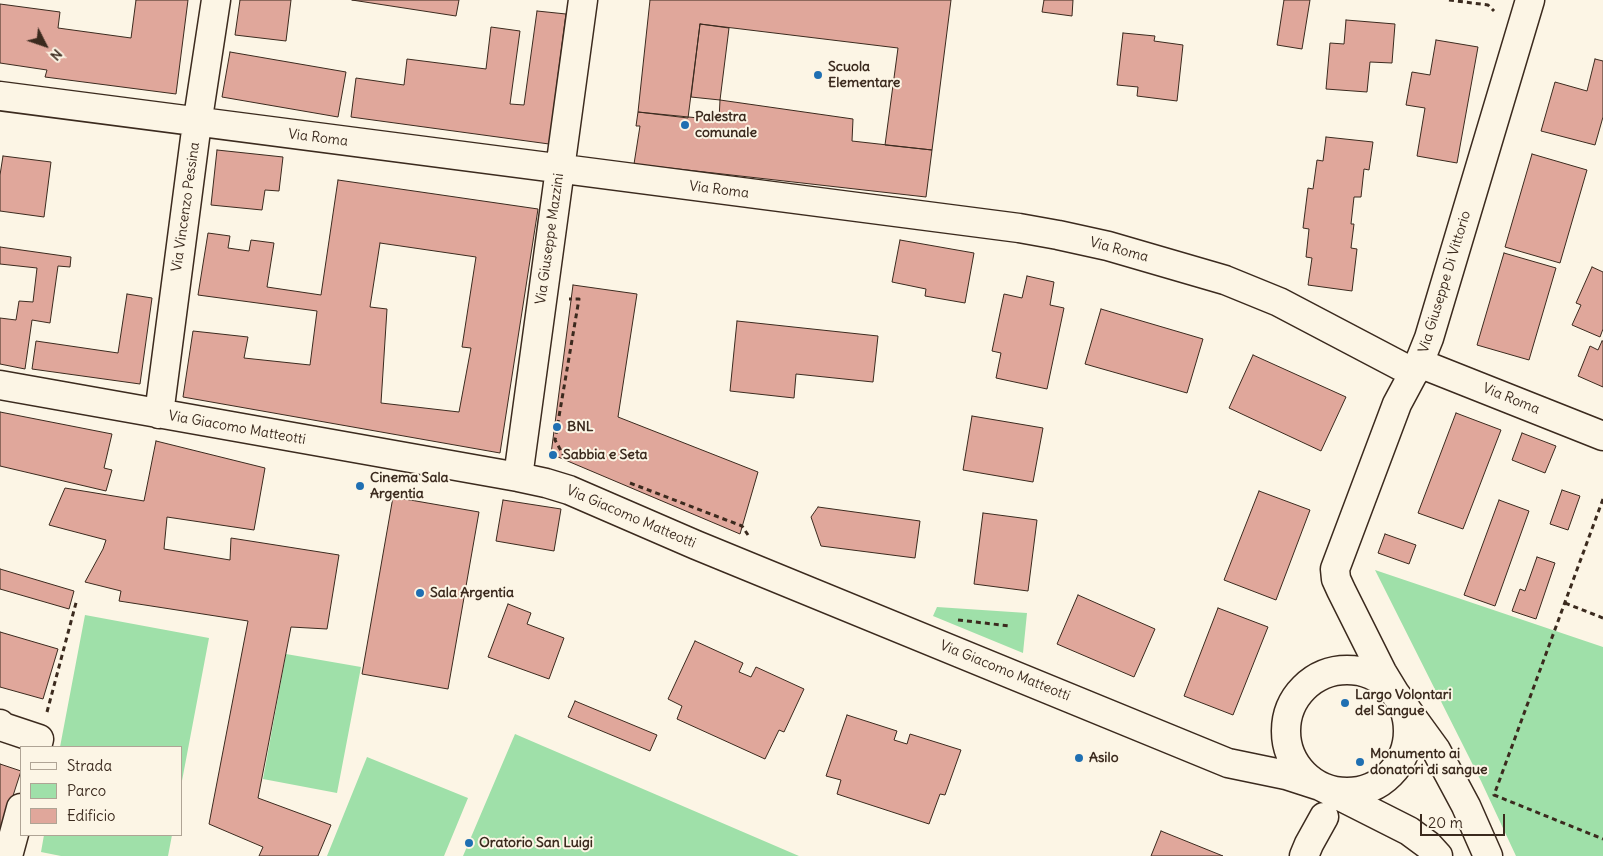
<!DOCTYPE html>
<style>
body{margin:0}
#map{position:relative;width:1603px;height:856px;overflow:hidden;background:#fcf5e5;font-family:Delius,sans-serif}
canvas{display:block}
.legend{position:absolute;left:20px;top:746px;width:162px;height:90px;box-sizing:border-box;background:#fcf5e5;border:1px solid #afa495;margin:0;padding:6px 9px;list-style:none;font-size:15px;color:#3b2a1e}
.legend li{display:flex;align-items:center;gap:10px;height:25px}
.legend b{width:25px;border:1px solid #afa495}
.north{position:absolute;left:20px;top:20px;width:50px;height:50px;-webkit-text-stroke:4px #fcf5e5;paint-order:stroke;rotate:131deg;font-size:14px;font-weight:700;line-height:20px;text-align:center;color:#3b2a1e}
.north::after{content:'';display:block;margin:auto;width:18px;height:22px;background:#3b2a1e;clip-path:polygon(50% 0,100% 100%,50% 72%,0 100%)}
.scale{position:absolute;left:1420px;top:814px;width:85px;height:22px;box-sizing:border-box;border:2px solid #3b2a1e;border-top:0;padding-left:6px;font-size:15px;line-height:18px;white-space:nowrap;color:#3b2a1e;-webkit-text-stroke:4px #fcf5e5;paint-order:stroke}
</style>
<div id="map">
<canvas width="1603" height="856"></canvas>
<ul class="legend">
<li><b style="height:6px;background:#fcf5e5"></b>Strada</li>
<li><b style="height:14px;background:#9fe0a9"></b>Parco</li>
<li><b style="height:14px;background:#e0a79b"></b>Edificio</li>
</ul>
<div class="north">N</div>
<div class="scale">20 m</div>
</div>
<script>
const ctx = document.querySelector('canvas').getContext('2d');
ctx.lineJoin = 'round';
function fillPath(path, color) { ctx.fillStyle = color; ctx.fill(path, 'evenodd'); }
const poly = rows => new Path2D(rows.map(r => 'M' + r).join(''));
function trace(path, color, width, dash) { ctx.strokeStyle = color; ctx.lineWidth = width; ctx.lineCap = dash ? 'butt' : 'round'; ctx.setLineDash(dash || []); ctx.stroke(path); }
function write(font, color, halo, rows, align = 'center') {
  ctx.font = font + ' Delius,sans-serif'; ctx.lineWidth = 4; ctx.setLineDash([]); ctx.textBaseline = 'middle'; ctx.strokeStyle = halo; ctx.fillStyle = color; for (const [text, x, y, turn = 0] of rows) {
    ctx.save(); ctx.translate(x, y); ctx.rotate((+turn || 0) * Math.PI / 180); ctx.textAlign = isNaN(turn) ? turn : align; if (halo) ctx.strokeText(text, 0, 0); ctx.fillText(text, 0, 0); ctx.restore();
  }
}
fillPath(poly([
 [1375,570,1603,647,1603,856,1516,856,1481,781],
 [937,607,1027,613,1023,653,933,616],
 [85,615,209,638,181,786,181,747,60,747],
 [286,654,361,667,337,793,263,779],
 [515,734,799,856,463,856],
 [367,757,468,798,444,856,327,856],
 [44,835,172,835,168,856,61,856,41,852]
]), '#9fe0a9');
const building = poly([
 [136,0,188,0,176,94,45,77,47,70,0,63,0,4,60,12,58,28,131,38,136,0],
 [240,0,291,0,286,41,235,35,240,0],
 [352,0,459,0,456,16,352,0],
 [650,0,951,0,932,150,885,145,898,48,700,24,688,118,638,112,650,0],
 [1044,0,1073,0,1072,16,1042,12,1044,0],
 [1284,0,1310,0,1302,49,1277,45,1284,0],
 [537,11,566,14,549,144,351,117,356,78,404,85,407,59,486,69,491,27,520,31,510,104,524,105,537,11],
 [1346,20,1395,24,1392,63,1370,62,1367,92,1326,89,1330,43,1344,44,1346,20],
 [700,24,729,28,720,100,691,97,700,24],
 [1123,33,1155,36,1154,41,1183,45,1177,101,1137,96,1138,87,1117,85,1123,33],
 [1436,40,1478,47,1457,163,1417,156,1425,108,1406,105,1412,72,1430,75,1436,40],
 [230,52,346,72,338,117,222,97,230,52],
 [1595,59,1603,61,1603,117,1595,145,1541,131,1555,82,1587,91,1595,59],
 [720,100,853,119,852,141,932,150,926,197,634,164,640,126,636,126,638,112,719,120,720,100],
 [1326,137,1373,142,1369,170,1364,169,1361,197,1354,197,1351,224,1354,224,1351,248,1357,249,1352,291,1308,285,1312,258,1306,257,1309,229,1303,228,1308,188,1313,189,1317,160,1323,161,1326,137],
 [217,150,283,157,279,191,265,190,262,210,211,205,217,150],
 [1532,154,1587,170,1560,263,1505,247,1532,154],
 [3,156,51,162,44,217,0,211,0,175,3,156],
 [338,180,538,209,500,453,183,397,193,331,248,337,244,358,310,365,317,311,198,295,208,233,230,236,228,248,249,251,251,240,274,243,267,287,321,295,338,180],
 [380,243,476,257,462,347,471,348,459,412,381,403,387,309,370,307,380,243],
 [900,240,974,253,965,303,925,296,926,289,892,282,900,240],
 [0,247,71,257,70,267,58,266,50,323,32,320,25,369,0,364,0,318,16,320,19,301,33,302,37,268,0,264,0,247],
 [1504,253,1556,268,1529,360,1477,345,1504,253],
 [1592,267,1603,272,1603,329,1600,337,1572,325,1581,305,1576,303,1592,267],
 [1027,276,1054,282,1050,305,1064,308,1047,389,996,378,1001,353,992,351,1004,294,1022,298,1027,276],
 [573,285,637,294,618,417,758,472,740,534,551,454,573,285],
 [127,294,152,298,140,384,32,369,36,341,118,353,127,294],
 [1101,309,1203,339,1187,393,1085,364,1101,309],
 [737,321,878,336,873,382,796,374,794,398,730,391,737,321],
 [1602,341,1603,341,1603,387,1578,376,1590,346,1598,350,1602,341],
 [1253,355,1346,397,1321,451,1229,408,1253,355],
 [0,412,112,434,104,468,112,470,106,491,0,466,0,412],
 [1456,413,1501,430,1463,529,1418,513,1456,413],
 [972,416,1043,428,1033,482,963,470,972,416],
 [1522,433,1556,446,1545,473,1512,460,1522,433],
 [156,441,265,468,254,530,167,517,164,549,230,560,231,538,339,555,327,629,291,627,258,798,331,825,318,856,259,856,263,847,209,824,248,621,119,601,121,591,85,582,103,549,106,540,49,525,65,488,144,501,156,441],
 [1562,490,1580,496,1568,530,1550,524,1562,490],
 [1259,491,1310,510,1276,600,1224,580,1259,491],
 [393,497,479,512,448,689,362,674,393,497],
 [503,500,561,509,554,551,496,541,503,500],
 [1499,500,1529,511,1495,606,1464,595,1499,500],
 [818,507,920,521,915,558,821,546,811,517,818,507],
 [983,513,1037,520,1028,591,974,584,983,513],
 [1385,534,1416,545,1409,564,1378,553,1385,534],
 [1537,557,1555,563,1536,619,1512,611,1520,589,1525,591,1537,557],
 [0,569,74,591,69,609,0,589,0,569],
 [1078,595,1155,629,1134,677,1057,644,1078,595],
 [508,604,531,613,527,624,564,638,549,679,488,657,508,604],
 [1218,608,1268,627,1233,715,1184,696,1218,608],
 [0,632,58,649,43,699,0,687,0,632],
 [695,641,743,663,739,672,751,677,756,667,804,689,784,732,779,730,765,759,677,719,682,706,668,699,695,641],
 [575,701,657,735,650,751,568,717,575,701],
 [847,715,897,731,894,740,907,744,910,734,961,750,945,795,940,794,929,824,837,794,841,780,826,776,847,715],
 [0,764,21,771,0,836,0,764],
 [1161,831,1223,856,1151,856,1161,831]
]);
fillPath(building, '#e0a79b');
trace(building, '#3b2a1e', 1);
const minor = poly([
 [0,96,1019,228,1058,235,1108,246,1225,280,1279,302,1414,373],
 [1419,363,1603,436],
 [0,385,518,477,546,483,569,490,696,545,1228,763,1286,775,1320,786,1409,831,1428,845,1438,856],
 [159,414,195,138,216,0],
 [518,477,583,0],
 '1286 731a61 61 0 1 1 122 0a61 61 0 1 1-122 0Z',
 [0,724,3,727,39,739,37,747],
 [8,856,21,808],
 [1304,856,1309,844,1324,817],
 [1488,856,1466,806,1436,750,1396,695,1382,672,1341,590,1336,579,1335,569,1397,404,1419,363,1429,338,1530,0]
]);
trace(minor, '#3b2a1e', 31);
trace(poly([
 [1449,0,1488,5,1494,11],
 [565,458,555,440,579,299,569,299],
 [630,483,742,526,748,535],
 [1603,499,1494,795,1603,839],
 [1565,603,1603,618],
 [958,620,1010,626],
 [47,712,77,599]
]), '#3b2a1e', 3, [5, 4]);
trace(minor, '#fcf5e5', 28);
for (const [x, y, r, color] of [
 [818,75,5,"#1f6fb2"],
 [685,125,5,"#1f6fb2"],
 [557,427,5,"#1f6fb2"],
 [553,455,5,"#1f6fb2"],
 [360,486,5,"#1f6fb2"],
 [420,593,5,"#1f6fb2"],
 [1345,703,5,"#1f6fb2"],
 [1079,758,5,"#1f6fb2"],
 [1360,762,5,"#1f6fb2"],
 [469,843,5,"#1f6fb2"]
]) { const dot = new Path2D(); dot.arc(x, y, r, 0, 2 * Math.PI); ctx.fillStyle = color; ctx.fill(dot); trace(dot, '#fcf5e5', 2); }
write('bold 14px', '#3b2a1e', '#fcf5e5', [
 ["Scuola",828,67],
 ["Elementare",828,83],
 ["Palestra",695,117],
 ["comunale",695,133],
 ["BNL",567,427],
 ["Sabbia e Seta",563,455],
 ["Cinema Sala",370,478],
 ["Argentia",370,494],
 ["Sala Argentia",430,593],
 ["Largo Volontari",1355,695],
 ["del Sangue",1355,711],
 ["Monumento ai",1370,754],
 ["donatori di sangue",1370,770],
 ["Asilo",1089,758],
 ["Oratorio San Luigi",479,843]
], 'left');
write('14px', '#3b2a1e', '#fcf5e5', [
 ["Via Roma",318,138,7],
 ["Via Roma",719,190,7],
 ["Via Vincenzo Pessina",186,207,-82],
 ["Via Giuseppe Mazzini",550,239,-82],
 ["Via Roma",1119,250,15],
 ["Via Giuseppe Di Vittorio",1445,282,-73],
 ["Via Roma",1511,399,22],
 ["Via Giacomo Matteotti",237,428,10],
 ["Via Giacomo Matteotti",631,517,23],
 ["Via Giacomo Matteotti",1005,671,22]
]);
</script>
